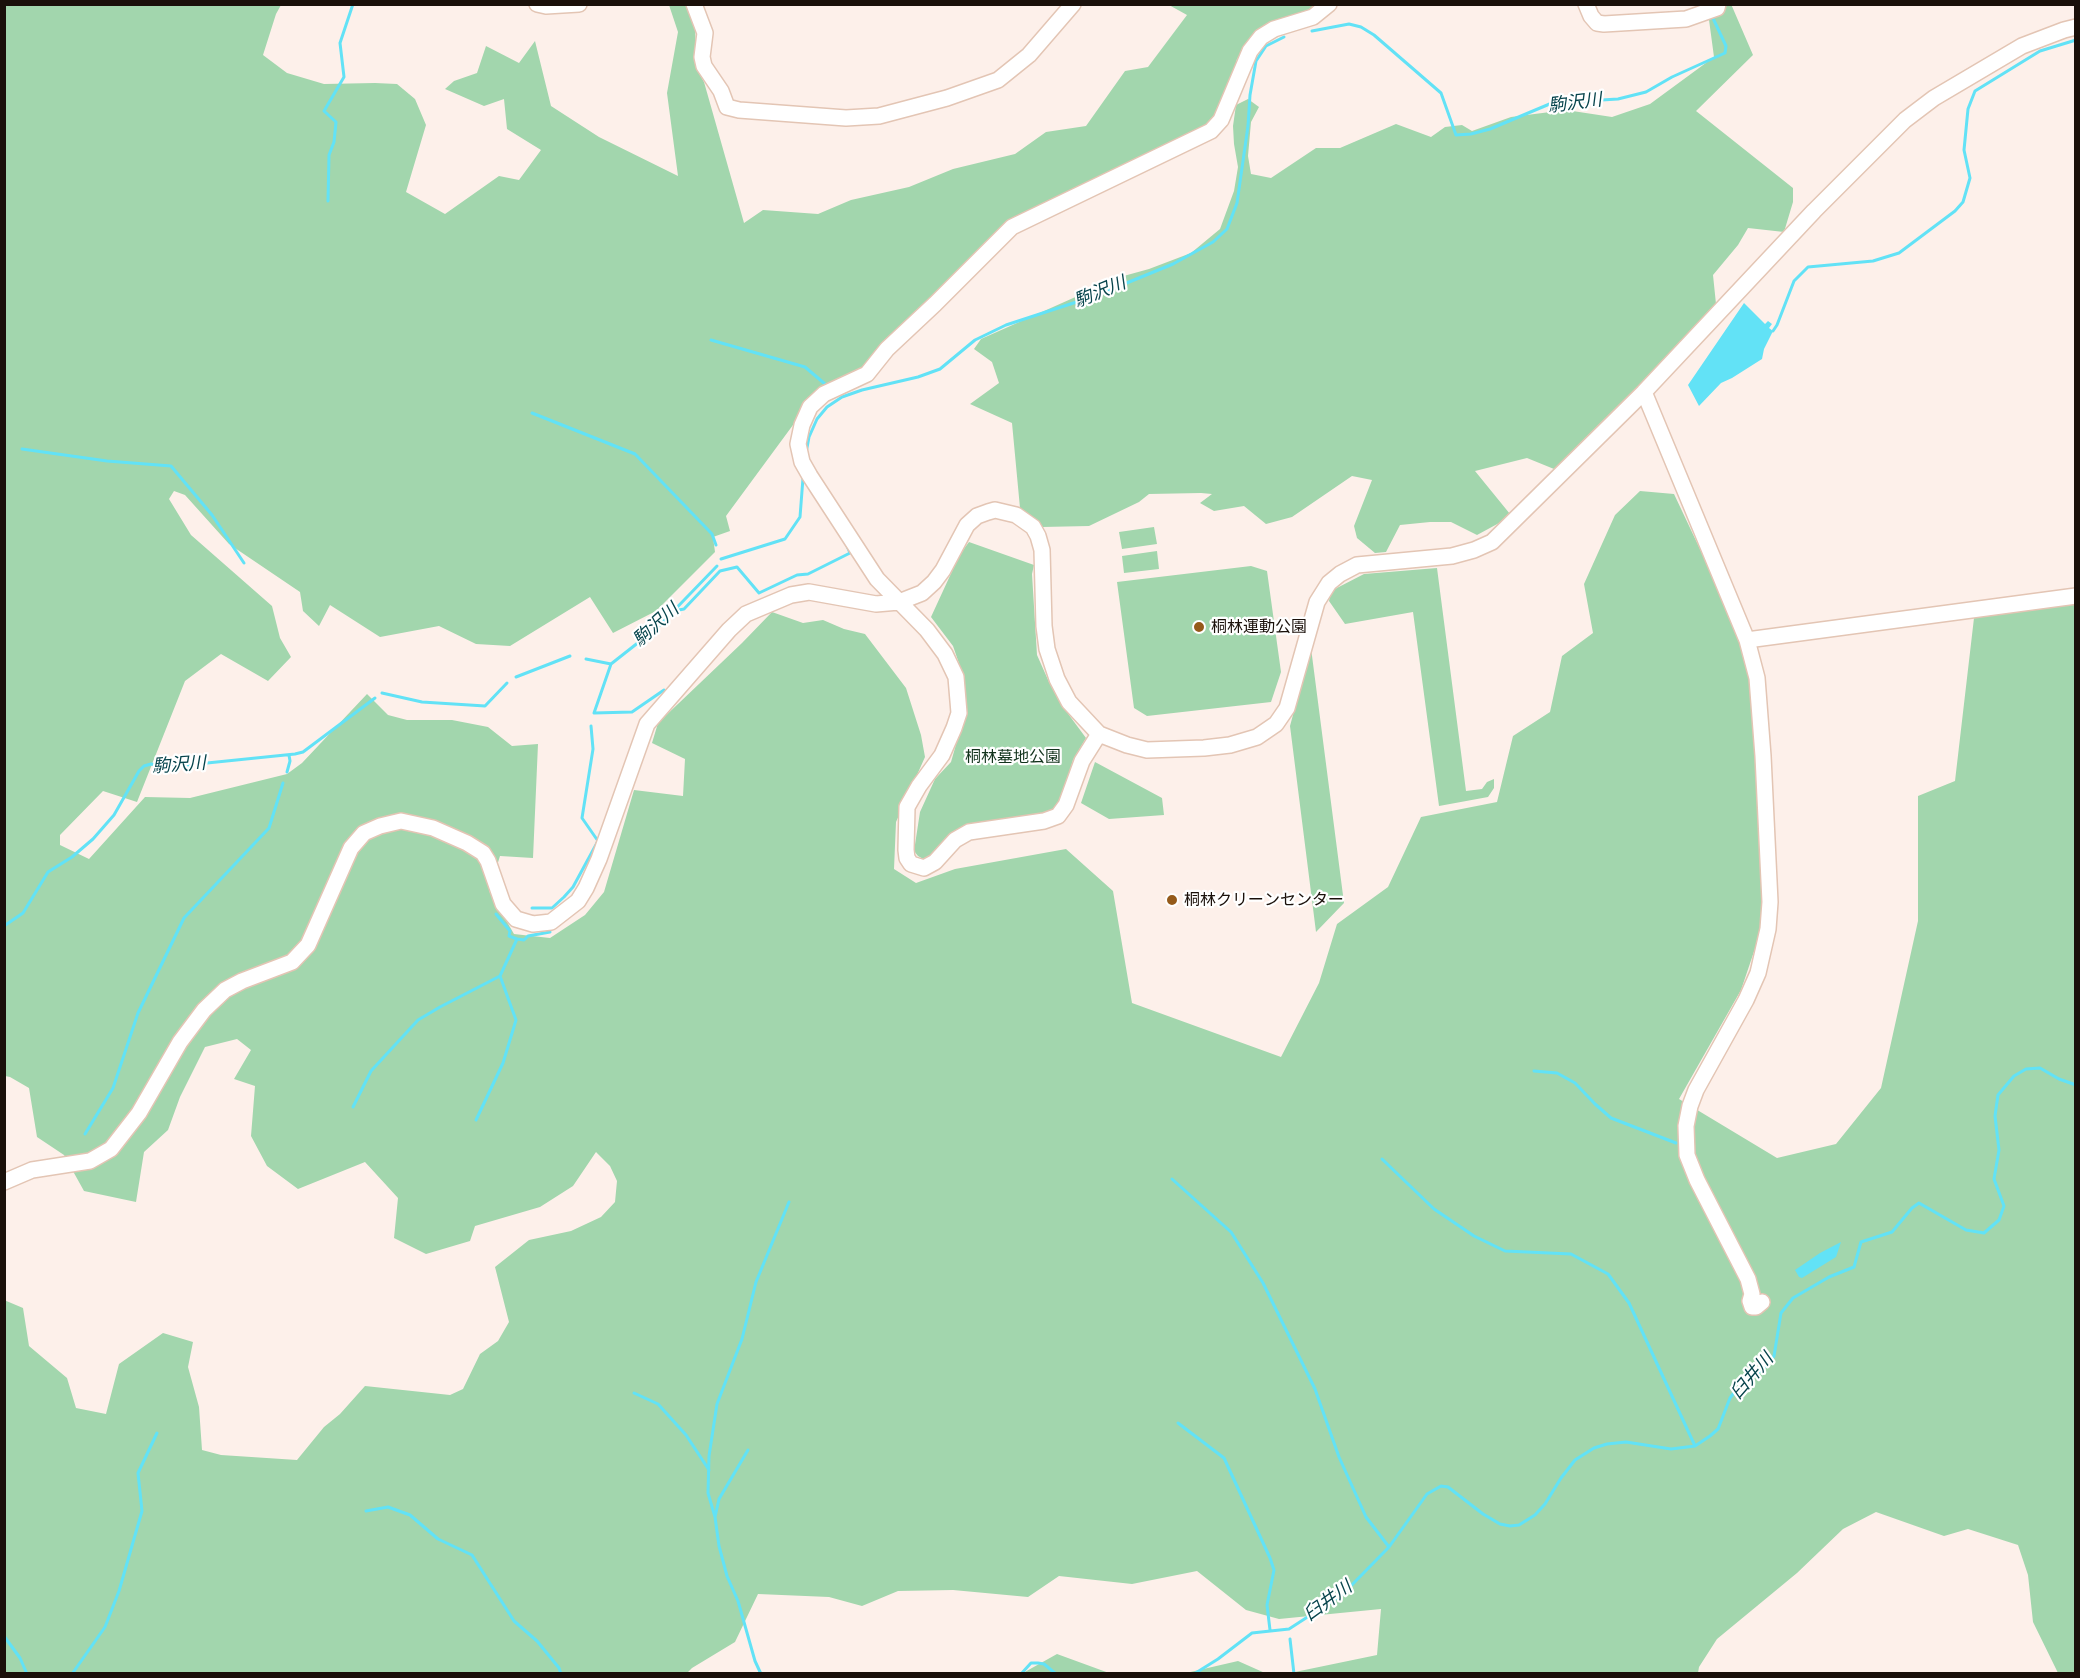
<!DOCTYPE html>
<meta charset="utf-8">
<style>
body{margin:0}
#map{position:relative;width:2080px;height:1678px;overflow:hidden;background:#fdf0ea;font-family:Quicksand,sans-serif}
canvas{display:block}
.frame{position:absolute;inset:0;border:6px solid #1a100a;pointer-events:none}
</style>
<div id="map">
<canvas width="2080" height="1678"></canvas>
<div class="frame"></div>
</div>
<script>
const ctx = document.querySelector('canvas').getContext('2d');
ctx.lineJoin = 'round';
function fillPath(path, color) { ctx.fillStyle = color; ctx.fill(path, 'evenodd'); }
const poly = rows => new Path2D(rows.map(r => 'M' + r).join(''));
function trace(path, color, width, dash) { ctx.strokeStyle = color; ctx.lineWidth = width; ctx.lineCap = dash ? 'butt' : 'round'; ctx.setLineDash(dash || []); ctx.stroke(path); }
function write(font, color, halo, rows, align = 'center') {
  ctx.font = font + ' Quicksand,"Noto Sans JP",sans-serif'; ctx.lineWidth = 4.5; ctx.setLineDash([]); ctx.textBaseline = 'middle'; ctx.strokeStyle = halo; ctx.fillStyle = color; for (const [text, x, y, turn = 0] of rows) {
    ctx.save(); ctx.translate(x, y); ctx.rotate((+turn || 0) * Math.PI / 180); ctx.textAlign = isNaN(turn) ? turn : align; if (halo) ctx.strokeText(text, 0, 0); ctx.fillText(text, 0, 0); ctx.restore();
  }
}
fillPath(poly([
 [1731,4,1753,55,1696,111,1793,188,1793,202,1784,232,1748,228,1738,245,1713,275,1716,304,1639,385,1554,469,1527,458,1475,471,1510,514,1501,522,1477,535,1451,522,1430,522,1400,525,1386,552,1375,553,1357,538,1354,526,1372,480,1352,476,1292,517,1266,524,1244,506,1214,511,1200,503,1212,494,1201,493,1149,494,1139,502,1089,526,1042,527,1020,508,1012,423,970,404,999,383,992,362,974,349,981,339,1062,303,1120,277,1149,269,1191,253,1220,229,1234,191,1238,167,1234,144,1233,126,1236,105,1248,99,1259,107,1251,122,1248,156,1251,174,1271,178,1316,148,1340,148,1396,124,1431,137,1445,127,1462,125,1472,131,1511,117,1566,110,1612,117,1650,104,1714,57,1707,5],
 [5,5,281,5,276,14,263,55,287,73,324,84,375,83,397,84,415,99,426,125,406,192,445,214,499,176,519,180,541,150,507,129,504,99,484,106,445,89,454,81,477,73,486,46,519,63,535,41,551,106,599,137,678,176,667,93,678,32,669,5,688,5,695,28,697,70,704,82,744,223,763,210,818,214,851,200,909,187,953,169,1015,154,1046,132,1086,126,1125,71,1148,67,1187,15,1169,5,1317,5,1312,10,1258,29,1237,59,1228,92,1210,127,985,242,966,262,962,272,864,369,818,391,726,516,730,531,713,537,715,552,656,611,613,633,590,597,510,646,476,644,439,626,380,637,330,605,319,626,303,611,300,592,229,544,185,495,174,491,169,499,191,535,272,606,280,638,291,657,268,681,221,654,185,681,137,802,103,791,60,835,60,845,89,859,145,797,190,798,287,774,302,763,367,694,388,715,407,720,452,720,488,727,512,746,538,744,533,858,500,856,489,891,514,934,550,938,585,915,604,892,634,790,683,796,685,759,652,743,658,723,742,643,772,612,803,623,823,620,844,629,865,634,906,688,921,735,925,757,896,822,894,869,916,883,955,869,1066,849,1113,891,1132,1003,1281,1057,1319,983,1337,924,1388,887,1421,817,1497,802,1513,736,1550,712,1562,656,1593,633,1584,584,1615,515,1640,491,1674,494,1742,638,1752,686,1765,919,1741,990,1679,1099,1777,1158,1836,1144,1881,1088,1918,921,1918,796,1955,781,1974,618,2075,600,2075,1673,2058,1673,2033,1622,2028,1575,2018,1545,1968,1529,1944,1536,1876,1512,1843,1529,1797,1573,1717,1639,1699,1667,1698,1673,1290,1673,1377,1655,1381,1609,1279,1619,1246,1610,1197,1571,1132,1584,1059,1576,1028,1597,953,1590,898,1591,862,1606,829,1597,758,1594,735,1642,692,1668,687,1673,5,1673,4,1300,23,1308,29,1346,67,1378,76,1408,106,1414,119,1364,163,1333,193,1342,188,1367,199,1407,202,1450,221,1455,297,1460,324,1427,340,1414,365,1386,450,1395,463,1389,480,1354,498,1341,509,1322,495,1267,529,1240,571,1231,601,1217,615,1202,617,1181,610,1166,596,1152,573,1186,540,1207,475,1226,470,1241,426,1254,394,1238,398,1198,365,1162,298,1189,267,1166,251,1136,255,1086,234,1079,251,1050,237,1039,205,1047,180,1097,168,1130,144,1152,136,1202,84,1191,64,1155,37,1137,29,1088,10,1077,5,1076],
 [1154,527,1157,544,1122,549,1119,532],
 [969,542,1034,565,1032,574,1037,655,1049,682,1069,715,1086,738,1073,760,1059,807,1048,815,1009,822,988,821,968,824,951,834,931,857,925,860,918,856,914,851,920,812,935,779,951,762,967,706,963,675,953,646,931,617,960,554],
 [1157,551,1159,569,1124,573,1122,556],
 [1251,566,1267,571,1281,672,1271,702,1147,716,1134,708,1117,582],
 [1437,568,1466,791,1482,789,1487,782,1494,779,1494,788,1488,797,1439,806,1413,612,1345,624,1329,601,1331,591,1364,574],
 [1311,648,1344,903,1316,932,1290,726],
 [1095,762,1162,798,1164,815,1109,819,1081,803],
 [1057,1654,1109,1673,1023,1673],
 [1238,1661,1265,1673,1186,1673]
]), '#a2d6ad');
fillPath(poly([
 [1744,303,1765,324,1768,321,1772,324,1769,328,1773,331,1764,349,1762,359,1732,378,1721,383,1699,406,1688,385],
 [1841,1242,1836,1257,1802,1278,1799,1277,1795,1270,1820,1253]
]), '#62e2f6');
trace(poly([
 [1312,31,1349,24,1361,27,1374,35,1441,93,1456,135,1471,134,1490,129,1552,103,1618,99,1646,92,1672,77,1725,53,1726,46,1711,14],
 [328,201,329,155,334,142,336,122,324,111,344,77,340,43,353,4],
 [1773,331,1777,325,1794,281,1808,267,1873,261,1899,253,1955,211,1963,202,1970,178,1964,150,1968,109,1975,91,2040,51,2076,40],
 [711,340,805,367,825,384],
 [532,413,635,454,712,534,716,545],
 [22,449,107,461,171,466,212,515,244,563],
 [806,453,809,437,817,419,827,407,842,397,862,390,918,377,940,369,975,340,1006,325,1095,296,1173,264,1213,242,1227,229,1237,203,1248,126,1250,95,1256,61,1266,46,1284,37],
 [721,559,785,539,800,517,803,478],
 [674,611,684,609,720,571,737,567,759,593,797,575,808,574,850,553,847,546],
 [586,659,611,664,658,627,717,566],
 [611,664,594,713,632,712,664,690],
 [516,677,570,656],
 [382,693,422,702,485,706,507,683],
 [287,772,290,761,289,755],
 [532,908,552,908,564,897,573,887,598,841,582,818,593,749,591,726],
 [496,914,510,931,509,936,517,939,524,940,528,936,550,932],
 [4,926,23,913,48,872,72,857,93,839,114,815,139,771,144,766,151,764,168,767,295,754,303,752,375,698],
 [1534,1071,1557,1073,1575,1083,1595,1104,1611,1118,1676,1143],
 [353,1107,371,1071,418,1020,440,1007,500,976,517,939],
 [476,1120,503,1063,516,1020,500,976],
 [85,1134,113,1088,138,1013,184,918,269,828,283,783],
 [1382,1159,1434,1209,1474,1236,1505,1251,1571,1254,1608,1274,1629,1303,1695,1446],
 [1172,1179,1231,1232,1263,1283,1315,1389,1339,1457,1366,1517,1389,1547],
 [634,1393,658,1404,686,1435,709,1470],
 [1178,1423,1224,1458,1270,1558,1274,1570,1267,1605,1270,1630],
 [748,1450,719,1499,715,1517,719,1546,727,1576,738,1601,755,1661,761,1674],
 [366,1511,388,1507,410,1515,438,1539,472,1555,514,1621,537,1641,559,1668,561,1674],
 [715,1517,708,1493,709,1456,717,1404,742,1339,756,1282,789,1202],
 [4,1636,20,1658,27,1674],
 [1290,1639,1294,1674],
 [72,1674,105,1627,119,1591,142,1511,138,1473,157,1433],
 [1021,1674,1031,1663,1038,1663,1044,1664,1056,1674],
 [1194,1674,1218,1659,1252,1633,1289,1629,1343,1594,1389,1547,1427,1494,1441,1486,1448,1487,1483,1514,1500,1524,1510,1526,1519,1525,1535,1515,1545,1504,1561,1478,1575,1460,1594,1448,1607,1444,1626,1442,1671,1449,1695,1446,1710,1436,1718,1429,1730,1398,1736,1390,1763,1369,1774,1356,1781,1313,1793,1298,1829,1277,1854,1267,1861,1242,1892,1232,1912,1208,1919,1203,1966,1230,1984,1233,1999,1220,2004,1206,1994,1179,1999,1150,1995,1116,1998,1095,2014,1076,2026,1069,2040,1068,2059,1079,2076,1085]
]), '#62e2f6', 3);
const minor = poly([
 [537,4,546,6,579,4],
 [694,4,705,33,702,57,704,66,721,91,727,107,739,110,846,118,879,116,947,98,998,80,1029,55,1073,4],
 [1586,4,1591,16,1597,23,1604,24,1686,19,1717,8,1718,4],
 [1644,392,1747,640,1757,678,1763,756,1770,902,1768,929,1758,973,1746,1000,1696,1090,1690,1106,1686,1126,1687,1155,1697,1180,1748,1279,1752,1294,1750,1301,1752,1307,1756,1307,1762,1302],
 [1747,640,2076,596],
 [1099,734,1082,761,1066,805,1058,816,1044,821,969,832,955,840,935,862,924,868,911,864,907,858,906,850,907,807,919,786,942,755,954,728,959,713,956,677,945,654,927,630,877,579,810,476,802,462,798,444,802,425,810,407,824,394,867,374,887,349,935,304,1012,227,1211,131,1221,120,1250,51,1261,37,1274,29,1313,17,1329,4],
 [4,1182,32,1170,90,1161,111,1149,139,1113,180,1042,204,1010,225,990,242,981,292,962,308,945,351,848,364,833,380,826,401,821,433,828,467,843,483,853,488,861,503,904,516,919,533,924,551,922,578,901,586,888,599,859,647,724,729,630,746,614,791,595,809,592,876,604,899,602,922,593,934,582,943,570,967,525,977,516,988,512,995,510,1016,515,1033,527,1038,536,1042,550,1044,626,1047,649,1057,679,1069,702,1099,734,1127,745,1147,750,1204,748,1230,745,1257,737,1276,724,1287,708,1317,602,1329,583,1340,574,1357,565,1452,556,1474,550,1492,542,1644,392,1814,211,1905,120,1934,98,2022,46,2064,30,2076,27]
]);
trace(minor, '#e3c5b4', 18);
trace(minor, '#fff', 15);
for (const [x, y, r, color] of [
 [1199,627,6,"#955a1a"],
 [1172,900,6,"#955a1a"]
]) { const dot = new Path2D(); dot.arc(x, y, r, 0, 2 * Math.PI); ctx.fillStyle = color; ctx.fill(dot); trace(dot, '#fff', 2); }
write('16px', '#1a100a', '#fff', [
 ["桐林運動公園",1211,627],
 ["桐林クリーンセンター",1184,900]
], 'left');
write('16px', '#12331c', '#fff', [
 ["桐林墓地公園",1013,757]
]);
write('italic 18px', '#07444c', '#fff', [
 ["駒沢川",1575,103,-7],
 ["駒沢川",1100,292,-22],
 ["駒沢川",656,625,-42],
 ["駒沢川",179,765,-4],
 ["臼井川",1752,1376,-49],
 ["臼井川",1328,1601,-36]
]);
</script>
